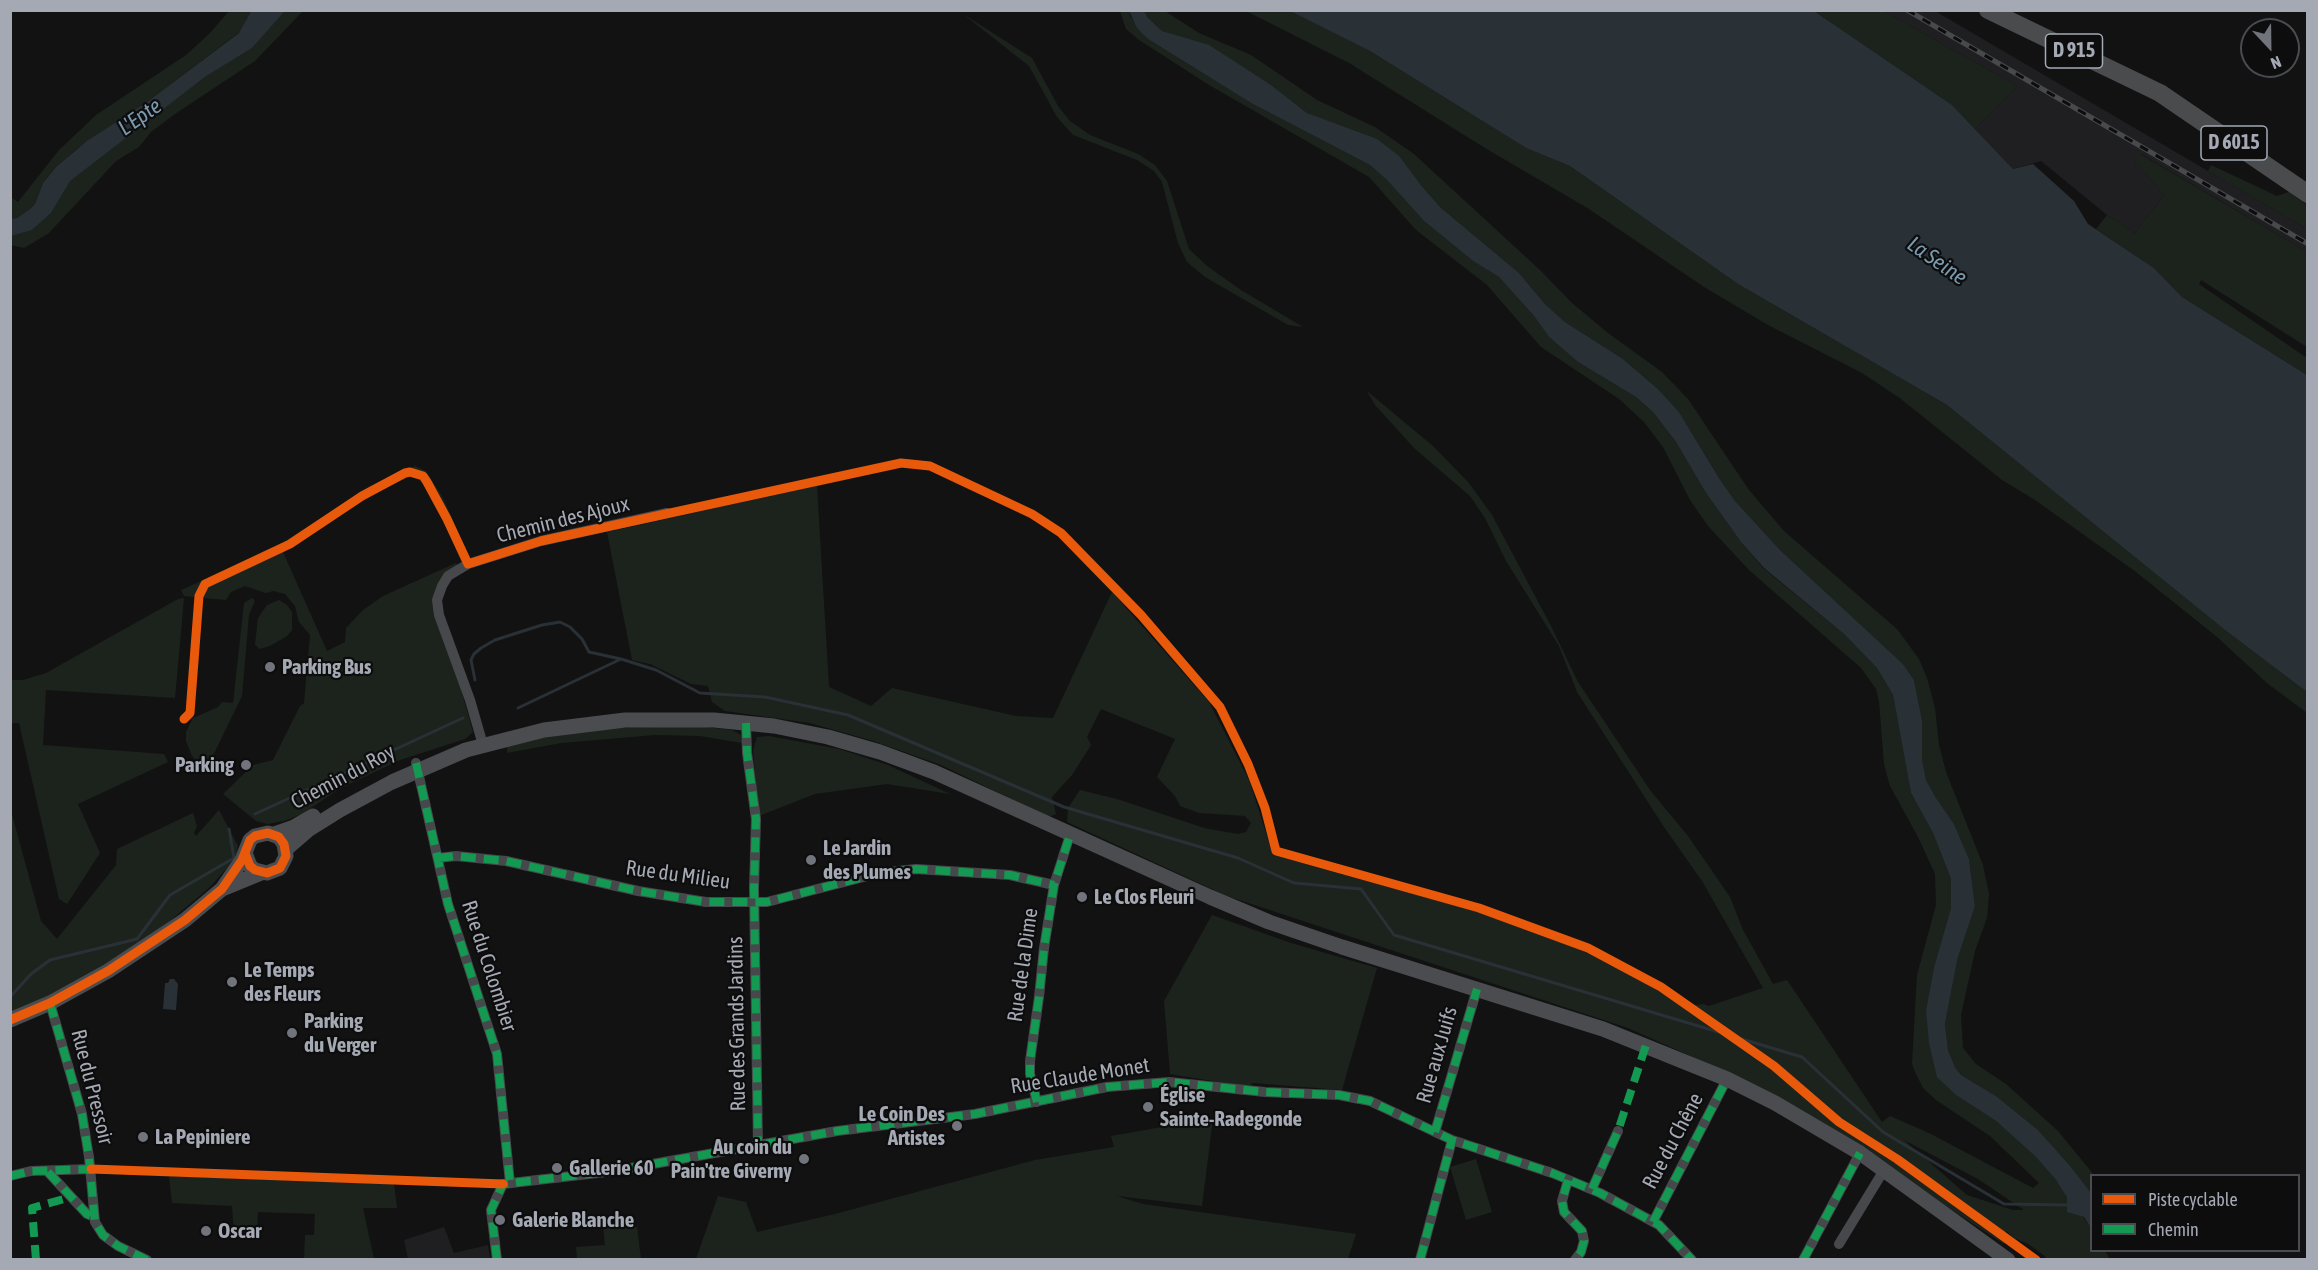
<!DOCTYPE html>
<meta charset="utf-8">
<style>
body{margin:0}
#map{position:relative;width:2318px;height:1270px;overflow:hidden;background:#121213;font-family:"Asap Condensed",sans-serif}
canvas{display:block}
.frame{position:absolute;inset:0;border:12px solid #a4a9b4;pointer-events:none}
.legend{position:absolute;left:2090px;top:1174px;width:210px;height:78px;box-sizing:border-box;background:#0d0d0e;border:2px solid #494b50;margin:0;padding:8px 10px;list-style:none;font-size:18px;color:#a4a9b4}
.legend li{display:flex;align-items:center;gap:12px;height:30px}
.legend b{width:30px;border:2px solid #494b50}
.north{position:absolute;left:2240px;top:18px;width:60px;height:60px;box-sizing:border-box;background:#0d0d0e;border:2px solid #494b50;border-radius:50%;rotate:158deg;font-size:16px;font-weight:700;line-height:24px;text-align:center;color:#a4a9b4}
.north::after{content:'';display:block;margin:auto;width:21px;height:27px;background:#71747c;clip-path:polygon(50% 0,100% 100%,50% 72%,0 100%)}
</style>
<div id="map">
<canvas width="2318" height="1270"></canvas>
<div class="frame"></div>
<ul class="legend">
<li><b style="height:8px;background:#e8590c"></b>Piste cyclable</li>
<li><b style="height:8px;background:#139951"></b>Chemin</li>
</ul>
<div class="north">N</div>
</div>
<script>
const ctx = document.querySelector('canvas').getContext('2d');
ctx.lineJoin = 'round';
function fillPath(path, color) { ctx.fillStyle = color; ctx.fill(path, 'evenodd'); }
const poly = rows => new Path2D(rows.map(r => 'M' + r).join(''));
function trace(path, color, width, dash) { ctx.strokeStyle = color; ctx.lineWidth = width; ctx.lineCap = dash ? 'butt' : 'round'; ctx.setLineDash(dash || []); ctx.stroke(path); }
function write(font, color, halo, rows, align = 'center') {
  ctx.font = font + ' "Asap Condensed",sans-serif'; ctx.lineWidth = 4.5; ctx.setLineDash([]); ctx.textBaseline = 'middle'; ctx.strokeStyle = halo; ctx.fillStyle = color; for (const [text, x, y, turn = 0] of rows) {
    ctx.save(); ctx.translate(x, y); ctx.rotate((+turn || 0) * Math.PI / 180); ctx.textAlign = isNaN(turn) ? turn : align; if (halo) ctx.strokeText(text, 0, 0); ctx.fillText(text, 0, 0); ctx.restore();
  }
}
fillPath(poly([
 [1884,11,1935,11,2307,229,2307,252,2141,154,2135,162,2164,195,2135,233,2107,215,2041,161,2013,169,1975,129,2017,86],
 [444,1227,454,1253,488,1245,490,1259,408,1259,404,1240]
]), '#1f1f21');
fillPath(poly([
 [229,11,252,11,241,31,147,102,78,148,57,166,43,183,35,204,30,209,17,218,11,219,10,197,18,202,59,150,96,115,186,55,210,33],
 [285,11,303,11,255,61,175,114,151,132,139,147,116,161,49,233,24,248,11,245,10,236,32,230,51,213,69,181,205,77,252,48],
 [1120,11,1129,11,1130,16,1148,39,1251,103,1370,165,1387,180,1424,221,1473,261,1499,277,1534,316,1549,337,1578,362,1636,397,1653,412,1676,442,1706,493,1741,542,1763,568,1844,634,1877,668,1893,695,1911,793,1933,833,1951,879,1951,908,1934,967,1926,1010,1956,1095,1996,1121,2036,1157,2056,1180,2091,1228,2092,1250,2105,1251,2110,1259,2046,1259,2045,1256,2028,1244,2014,1238,2006,1231,2004,1244,1809,1117,1746,1081,1628,1028,1227,896,1067,822,1068,808,1080,790,1117,799,1204,828,1238,834,1246,832,1251,823,1245,816,1199,813,1180,806,1175,796,1157,777,1175,739,1101,709,1087,737,1091,745,1072,775,1052,797,1056,814,1049,817,941,765,873,741,810,723,725,711,712,702,708,686,691,684,650,664,632,660,607,532,817,486,829,687,871,706,892,688,1016,716,1053,718,1112,592,1209,702,1249,780,1273,855,1478,912,1579,949,1632,975,1685,1007,1703,1004,1709,1006,1763,988,1702,881,1664,827,1577,692,1559,646,1506,561,1485,518,1470,496,1414,448,1375,405,1367,391,1433,446,1469,483,1492,515,1551,626,1578,682,1650,790,1688,836,1730,897,1743,930,1773,984,1787,980,1882,1122,1890,1116,1929,1133,2033,1188,2039,1183,1990,1136,1936,1100,1923,1088,1915,1072,1912,1064,1917,975,1936,905,1935,874,1918,837,1890,786,1884,764,1879,701,1876,689,1861,668,1749,570,1708,526,1690,500,1663,447,1644,422,1619,399,1541,347,1487,285,1416,230,1369,177,1209,85,1139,40,1126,29],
 [1904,1140,1978,1179,2024,1210,2013,1210,1967,1195],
 [1144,11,1165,11,1199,33,1251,55,1317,100,1375,127,1414,154,1541,271,1572,303,1608,333,1662,372,1688,399,1749,490,1784,531,1897,629,1919,659,1927,678,1935,708,1939,745,1946,772,1983,865,1989,894,1987,918,1975,951,1961,1015,1963,1048,1976,1064,2006,1084,2058,1131,2094,1175,2092,1176,2091,1193,2038,1130,1996,1096,1961,1075,1955,1067,1948,1050,1945,1024,1952,987,1958,957,1975,906,1969,859,1954,824,1936,798,1926,780,1922,759,1922,720,1914,680,1903,664,1780,550,1735,501,1719,478,1679,412,1658,389,1623,359,1565,322,1545,304,1519,273,1440,207,1420,184,1337,125,1307,113,1271,85,1241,67,1184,39,1162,31,1148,18],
 [1246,11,1290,11,1370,51,1526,148,1570,166,1738,284,1947,405,2225,630,2307,692,2307,713,2267,683,2217,637,2136,572,2035,500,2002,480,1901,399,1862,373,1768,325,1704,287,1589,209,1485,148,1349,63],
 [1814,11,1884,11,2017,86,1975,129,1952,105],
 [963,14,1032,58,1058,106,1070,121,1090,135,1138,154,1155,165,1167,181,1189,249,1207,266,1241,290,1303,327,1288,325,1205,277,1187,262,1178,243,1162,182,1154,171,1137,160,1073,135,1057,117,1029,66],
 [2140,154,2307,252,2307,347,2201,280,2199,284,2307,358,2307,375,2182,297,2154,268,2096,229,2107,215,2135,233,2164,195,2135,162],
 [2211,165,2277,196,2289,192,2307,205,2307,229,2208,171],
 [415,466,426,471,443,498,470,559,461,561,441,513,425,483,417,477,412,476,384,488,348,508,283,552,327,651,345,642,346,628,363,610,383,596,456,563,458,567,435,595,473,732,465,739,400,760,339,789,302,814,284,821,267,824,256,821,223,794,253,765,273,760,300,706,304,703,310,635,299,622,295,606,285,594,273,591,266,593,245,586,231,592,226,600,184,596,181,590,273,549,370,486],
 [184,598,175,698,46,690,43,745,164,754,168,762,78,804,100,853,67,904,59,899,19,723,11,723,11,680,23,680,46,673,178,599],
 [252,598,255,601,249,615,242,696,206,770,199,765,192,756,186,741,186,732,193,718,218,707,222,702,233,703,244,603],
 [279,600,287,605,292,612,292,630,287,636,270,646,260,649,255,645,258,618,267,605],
 [695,726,732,730,741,735,742,743,700,736,655,735,561,743,507,753,507,742,607,728],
 [769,736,839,749,888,765,950,794,887,784,815,794,759,816,753,751,757,737],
 [10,807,41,921,57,939,116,865,117,849,193,813,197,826,194,833,196,836,219,810,238,846,236,858,210,887,165,925,87,978,11,1013],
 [1212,915,1291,943,1377,968,1342,1090,1253,1083,1248,1087,1170,1074,1164,1001],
 [1213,1118,1202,1206,1117,1196,1143,1204,1356,1234,1348,1259,696,1259,718,1196,746,1202,757,1232,835,1214,1035,1160,1114,1147,1111,1136],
 [1476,1159,1492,1212,1466,1220,1450,1167],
 [169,1176,394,1184,397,1208,363,1208,374,1259,304,1259,305,1235,314,1235,315,1214,258,1212,257,1234,234,1233,232,1206,172,1203],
 [603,1226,637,1227,641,1259,577,1259,576,1247,605,1245]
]), '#1c231d');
fillPath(poly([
 [252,10,285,11,252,48,205,77,70,181,51,213,32,230,11,236,11,219,17,218,30,209,35,204,43,183,57,166,87,141,147,102,239,33],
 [1129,11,1144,11,1148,18,1162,31,1209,45,1271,85,1307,113,1377,139,1399,156,1420,184,1440,207,1519,273,1545,304,1565,322,1623,359,1658,389,1679,412,1719,478,1735,501,1780,550,1903,664,1914,680,1922,720,1922,759,1926,780,1936,798,1954,824,1969,859,1975,906,1958,957,1952,987,1945,1024,1948,1050,1955,1067,1961,1075,1996,1096,2038,1130,2070,1166,2091,1193,2091,1228,2084,1217,2067,1212,2067,1197,2056,1180,2036,1157,1996,1121,1956,1095,1937,1077,1929,1043,1926,1010,1934,967,1951,908,1951,879,1933,833,1911,793,1893,695,1877,668,1844,634,1764,568,1741,542,1706,493,1676,442,1653,412,1636,397,1578,362,1549,337,1534,316,1499,277,1473,261,1424,221,1387,180,1370,165,1251,103,1148,39,1137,28],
 [1290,11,1814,11,1952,105,2013,169,2033,164,2074,201,2088,224,2154,268,2182,297,2307,375,2307,692,2225,630,1947,405,1738,284,1570,166,1526,148,1370,51],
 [170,979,174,979,178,984,176,1010,163,1009,165,983,168,983]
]), '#293036');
trace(poly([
 [475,680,471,660,474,654,481,648,495,640,542,625,560,622,570,627,582,639,589,652,621,659],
 [518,708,621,659,656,670,700,693,765,697,848,715,1064,807,1238,858,1294,883,1361,889,1394,935,1802,1057,1883,1132,2004,1204,2069,1205],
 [255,814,463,718],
 [10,997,31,974,50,960,137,939,170,895,234,858,229,829]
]), '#293036', 3);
trace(poly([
 [746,723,747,753,756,819,754,888,758,1146],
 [483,745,470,700,439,615,437,600,442,586,448,576,468,564,541,541,667,513],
 [416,763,448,904,497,1054,510,1183],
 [438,858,456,856,506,861,638,891,706,902,767,902,879,873,916,869,1010,875,1054,885],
 [50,1003,82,1114,89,1157,95,1222,103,1235,118,1246,147,1260],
 [1037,1102,1030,1074,1030,1061,1039,997,1044,948,1054,885,1070,835],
 [1435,1132,1477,989],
 [48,1172,87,1214,94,1217],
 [10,1176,31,1171,91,1169],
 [1568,1180,1562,1201,1564,1212,1582,1231,1584,1241,1581,1252,1575,1260],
 [1592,1189,1618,1131],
 [1653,1222,1727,1079],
 [1839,1244,1884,1170],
 [497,1260,491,1210,503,1184,614,1171,837,1131,975,1114,1107,1087,1169,1082,1265,1092,1339,1095,1370,1101,1452,1140,1552,1173,1600,1193,1659,1225,1692,1260],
 [1420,1260,1452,1140],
 [1803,1260,1860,1153]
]), '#47484b', 10);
trace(poly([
 [274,834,294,827,313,816],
 [286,849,308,830,340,810,392,782,466,750,544,730,625,720,714,720,774,726,828,737,880,752,934,772,1210,897,1269,922,1342,947,1603,1029,1727,1079,1775,1103,1860,1153,2008,1260],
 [222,889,261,873],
 [10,1020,50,1003,108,971,185,920,222,889,242,860,250,840,255,836,268,833,279,837,284,844,286,856,280,868,267,873,255,870,250,866,245,853]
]), '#4b4c4f', 15);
trace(poly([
 [1988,10,2160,93,2308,194]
]), '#494b4d', 18);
const rail = poly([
 [1907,10,2308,244]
]);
trace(rail, '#47494b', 5);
trace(rail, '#0d0d0e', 3, [9]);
trace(poly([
 [746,723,747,753,756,819,754,888,758,1146],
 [416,763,448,904,497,1054,510,1183],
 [438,858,456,856,506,861,638,891,706,902,767,902,879,873,916,869,1010,875,1054,885],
 [50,1003,82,1114,89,1157,95,1222,103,1235,118,1246,147,1260],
 [1037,1102,1030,1074,1030,1061,1039,997,1044,948,1054,885,1070,835],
 [1435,1132,1477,989],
 [48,1172,87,1214,94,1217],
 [10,1176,31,1171,95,1169],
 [1568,1180,1562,1201,1564,1212,1582,1231,1584,1241,1581,1252,1575,1260],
 [1592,1189,1618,1131,1646,1045],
 [1653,1222,1727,1079],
 [36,1260,32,1208,71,1197],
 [497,1260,491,1210,503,1184,614,1171,837,1131,975,1114,1107,1087,1169,1082,1265,1092,1339,1095,1370,1101,1452,1140,1552,1173,1600,1193,1659,1225,1692,1260],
 [1420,1260,1452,1140],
 [1803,1260,1860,1153]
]), '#139951', 8, [15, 8]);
trace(poly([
 [184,719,190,713,199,596,205,584,290,544,362,496,405,473,410,472,423,476,427,482,447,519,468,564,541,541,578,533,901,463,930,466,1032,514,1061,533,1141,615,1220,707,1248,764,1265,808,1276,851,1479,908,1588,948,1661,987,1774,1066,1839,1122,1897,1159,2036,1260],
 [10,1020,50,1003,108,971,185,920,222,889,242,860,250,840,255,836,268,833,279,837,284,844,286,856,280,868,267,873,255,870,250,866,245,853],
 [91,1169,503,1184]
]), '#e8590c', 9);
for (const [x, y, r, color] of [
 [270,667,6,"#71747c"],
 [246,765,6,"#71747c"],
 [811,860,6,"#71747c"],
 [1082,897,6,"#71747c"],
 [232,982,6,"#71747c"],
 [292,1033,6,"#71747c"],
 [1148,1107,6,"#71747c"],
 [957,1126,6,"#71747c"],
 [143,1137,6,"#71747c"],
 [804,1159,6,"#71747c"],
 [557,1168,6,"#71747c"],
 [500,1220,6,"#71747c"],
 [206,1231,6,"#71747c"]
]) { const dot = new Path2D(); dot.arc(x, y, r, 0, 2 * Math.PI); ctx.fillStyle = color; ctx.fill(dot); trace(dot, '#0d0d0e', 2); }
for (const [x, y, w] of [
 [2074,51,57],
 [2234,143,66]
]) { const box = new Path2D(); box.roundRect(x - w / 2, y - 17, w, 34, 4.5); ctx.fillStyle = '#0d0d0e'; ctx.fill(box); trace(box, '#a4a9b4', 1.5); }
write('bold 20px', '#a4a9b4', null, [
 ["D 915",2074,51],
 ["D 6015",2234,143]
]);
write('21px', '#a4a9b4', '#0d0d0e', [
 ["Chemin des Ajoux",563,520,-14],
 ["Chemin du Roy",343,777,-28],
 ["Rue du Milieu",678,875,8],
 ["Rue de la Dime",1023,965,-82],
 ["Rue du Colombier",489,966,72],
 ["Rue des Grands Jardins",737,1024,-91],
 ["Rue aux Juifs",1437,1055,-74],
 ["Rue Claude Monet",1080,1076,-9],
 ["Rue du Pressoir",92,1087,76],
 ["Rue du Chêne",1673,1141,-62]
]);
write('bold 21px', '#a4a9b4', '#0d0d0e', [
 ["Parking Bus",282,667],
 ["Parking",234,765,"right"],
 ["Le Jardin",823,848],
 ["des Plumes",823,872],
 ["Le Clos Fleuri",1094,897],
 ["Le Temps",244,970],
 ["des Fleurs",244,994],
 ["Parking",304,1021],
 ["du Verger",304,1045],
 ["Église",1160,1095],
 ["Sainte-Radegonde",1160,1119],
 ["Le Coin Des",945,1114,"right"],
 ["Artistes",945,1138,"right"],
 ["La Pepiniere",155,1137],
 ["Au coin du",792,1147,"right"],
 ["Pain'tre Giverny",792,1171,"right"],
 ["Gallerie 60",569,1168],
 ["Galerie Blanche",512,1220],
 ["Oscar",218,1231]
], 'left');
write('italic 22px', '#7b99af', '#0d0d0e', [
 ["L'Epte",140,117,-35],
 ["La Seine",1937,261,35]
]);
</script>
